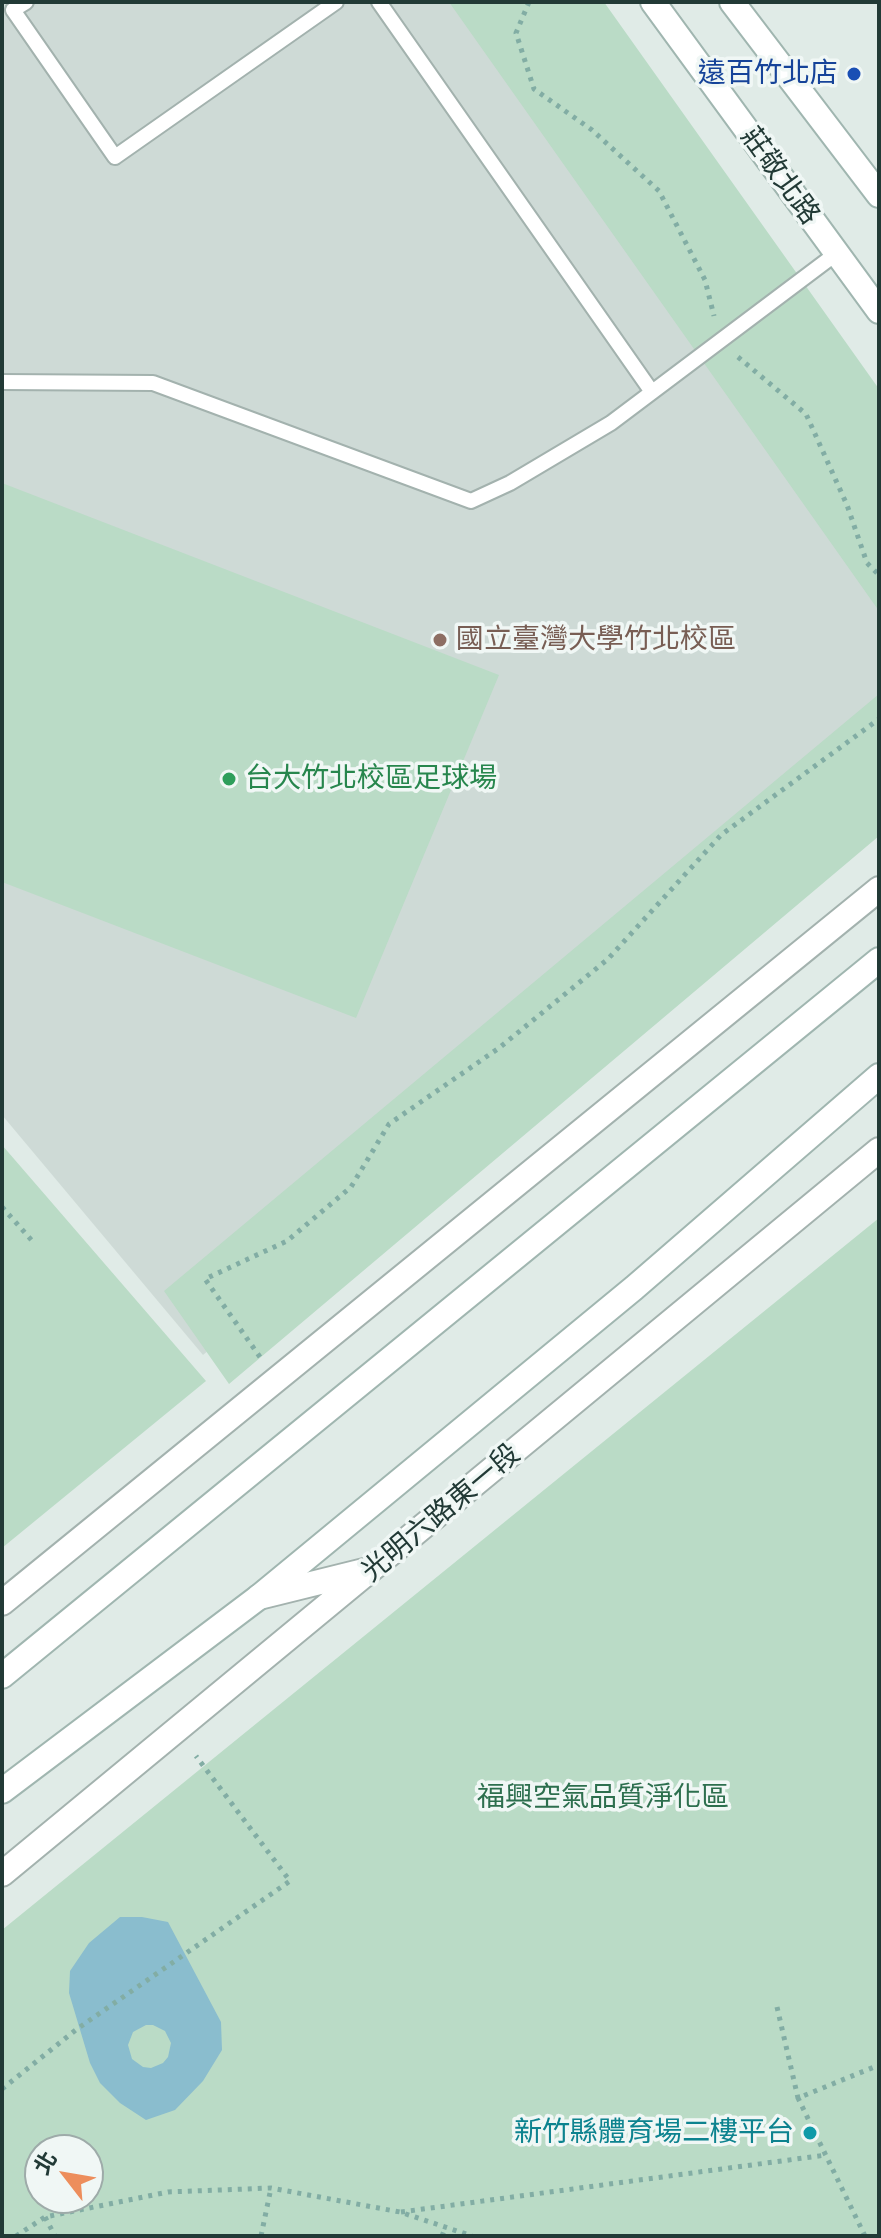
<!DOCTYPE html>
<meta charset="utf-8">
<style>
body{margin:0}
#map{position:relative;width:881px;height:2238px;overflow:hidden;background:#e0ebe7;font-family:Quicksand,"Noto Sans TC",sans-serif}
canvas{display:block}
.frame{position:absolute;inset:0;border:4px solid #223a36;pointer-events:none}
.north{position:absolute;left:24px;top:2134px;width:80px;height:80px;box-sizing:border-box;background:#f0f7f5;border:2px solid #9eaba9;border-radius:50%;rotate:301deg;font-size:22px;font-weight:700;line-height:32px;text-align:center;color:#223a36}
.north::after{content:'';display:block;margin:auto;width:28px;height:36px;background:#ed8e5c;clip-path:polygon(50% 0,100% 100%,50% 72%,0 100%)}
</style>
<div id="map">
<canvas width="881" height="2238"></canvas>
<div class="frame"></div>
<div class="north">北</div>
</div>
<script>
const ctx = document.querySelector('canvas').getContext('2d');
ctx.lineJoin = 'round';
function fillPath(path, color) { ctx.fillStyle = color; ctx.fill(path, 'evenodd'); }
const poly = rows => new Path2D(rows.map(r => 'M' + r).join(''));
function trace(path, color, width, dash) { ctx.strokeStyle = color; ctx.lineWidth = width; ctx.lineCap = dash ? 'butt' : 'round'; ctx.setLineDash(dash || []); ctx.stroke(path); }
function write(font, color, halo, rows, align = 'center') {
  ctx.font = font + ' Quicksand,"Noto Sans TC",sans-serif'; ctx.lineWidth = 7; ctx.setLineDash([]); ctx.textBaseline = 'middle'; ctx.strokeStyle = halo; ctx.fillStyle = color; for (const [text, x, y, turn = 0] of rows) {
    ctx.save(); ctx.translate(x, y); ctx.rotate((+turn || 0) * Math.PI / 180); ctx.textAlign = isNaN(turn) ? turn : align; if (halo) ctx.strokeText(text, 0, 0); ctx.fillText(text, 0, 0); ctx.restore();
  }
}
fillPath(poly([
 [2,2,521,2,879,502,879,777,203,1355,2,1115]
]), '#cedad6');
fillPath(poly([
 [449,2,604,2,879,389,879,611],
 [2,483,499,675,356,1018,2,882],
 [879,694,879,836,229,1384,164,1291],
 [2,1145,206,1381,2,1548],
 [879,1218,879,2236,2,2236,2,1930],
 [40,2150,88,2150,88,2198,40,2198]
]), '#badbc6');
fillPath(poly([
 [120,1917,142,1917,168,1922,221,2022,222,2050,203,2081,175,2110,146,2120,120,2103,100,2083,90,2063,69,1993,70,1971,89,1943],
 [146,2025,153,2025,165,2031,171,2043,168,2057,163,2063,151,2068,143,2067,132,2059,128,2045,133,2032]
]), '#8abdce');
const lane = poly([
 [26,2,13,10,115,157,336,2],
 [379,2,652,392],
 [2,382,153,383,471,501,510,483,611,423,837,253]
]);
const street = poly([
 [259,1597,368,1570],
 [2,1603,879,889],
 [2,1874,879,1150]
]);
const secondary = poly([
 [653,2,879,311],
 [732,2,879,195],
 [2,1676,879,960],
 [2,1791,259,1597,634,1288,879,1076]
]);
trace(lane, '#a3b2ae', 18);
trace(street, '#a3b2ae', 28);
trace(secondary, '#a0b6b0', 28);
trace(poly([
 [529,2,516,33,534,89,592,130,659,191,705,280,714,316],
 [738,357,806,414,847,505,867,563,879,575],
 [2,1207,35,1244],
 [260,1357,205,1279,287,1241,351,1187,389,1124,499,1048,608,959,721,835,879,719],
 [777,2007,798,2098],
 [2,2089,77,2029,290,1881,196,1756],
 [401,2212,826,2155],
 [45,2217,55,2236],
 [16,2236,45,2217,168,2192,271,2188,400,2212,472,2236],
 [261,2236,271,2188],
 [442,2236,445,2228],
 [865,2236,798,2098,879,2065]
]), '#82ada4', 5, [4, 6]);
trace(lane, '#fff', 14);
trace(street, '#fff', 24);
trace(secondary, '#fff', 24);
for (const [x, y, r, color] of [
 [854,74,8,"#1a4fb4"],
 [440,640,8,"#8d6e63"],
 [229,779,8,"#2e9e5b"],
 [810,2133,8,"#0f9aa8"]
]) { const dot = new Path2D(); dot.arc(x, y, r, 0, 2 * Math.PI); ctx.fillStyle = color; ctx.fill(dot); trace(dot, '#f0f7f5', 3); }
write('28px', '#164399', '#f0f7f5', [
 ["遠百竹北店",838,74]
], 'right');
write('28px', '#223a36', '#f0f7f5', [
 ["莊敬北路",780,176,54],
 ["光明六路東一段",441,1513,-40]
]);
write('28px', '#785e54', '#f0f7f5', [
 ["國立臺灣大學竹北校區",456,640]
], 'left');
write('28px', '#27864d', '#f0f7f5', [
 ["台大竹北校區足球場",245,779]
], 'left');
write('28px', '#2d6f4e', '#f0f7f5', [
 ["福興空氣品質淨化區",603,1798]
]);
write('28px', '#0d838f', '#f0f7f5', [
 ["新竹縣體育場二樓平台",794,2133]
], 'right');
</script>
